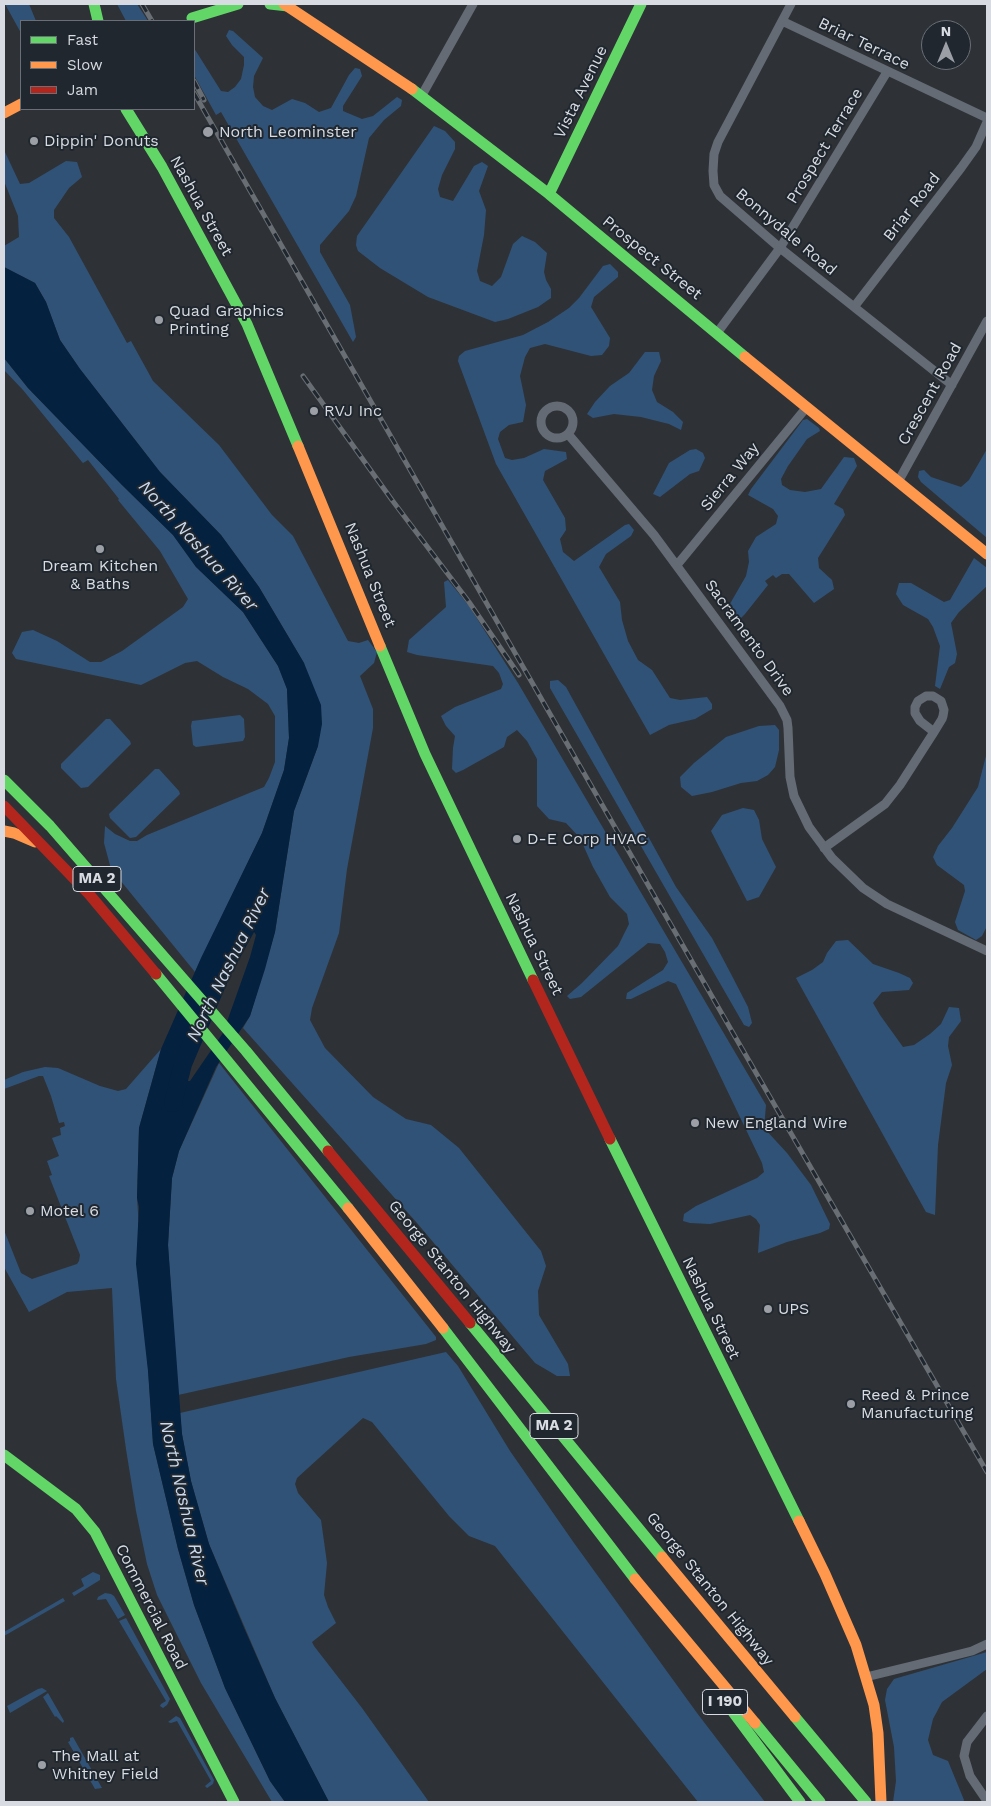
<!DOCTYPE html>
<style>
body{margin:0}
#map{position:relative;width:991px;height:1806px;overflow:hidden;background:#2e3236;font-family:"Work Sans",sans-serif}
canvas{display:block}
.frame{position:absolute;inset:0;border:5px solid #d8dce2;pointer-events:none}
.legend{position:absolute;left:20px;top:20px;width:175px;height:90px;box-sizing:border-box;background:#20272f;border:1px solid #6a6f77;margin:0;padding:6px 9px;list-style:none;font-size:15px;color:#d8dce2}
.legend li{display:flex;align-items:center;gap:10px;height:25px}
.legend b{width:25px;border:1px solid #6a6f77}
.north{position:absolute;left:921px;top:20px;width:50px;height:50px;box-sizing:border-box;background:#20272f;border:1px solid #6a6f77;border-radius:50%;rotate:0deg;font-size:14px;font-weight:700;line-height:20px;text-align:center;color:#d8dce2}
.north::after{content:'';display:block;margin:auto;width:18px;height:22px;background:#9ca0a6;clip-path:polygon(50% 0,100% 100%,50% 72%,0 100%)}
</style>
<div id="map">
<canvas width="991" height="1806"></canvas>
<div class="frame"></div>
<ul class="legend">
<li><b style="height:6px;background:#63d668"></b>Fast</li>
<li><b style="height:6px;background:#ff974d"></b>Slow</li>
<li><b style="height:6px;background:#b3261e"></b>Jam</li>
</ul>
<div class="north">N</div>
</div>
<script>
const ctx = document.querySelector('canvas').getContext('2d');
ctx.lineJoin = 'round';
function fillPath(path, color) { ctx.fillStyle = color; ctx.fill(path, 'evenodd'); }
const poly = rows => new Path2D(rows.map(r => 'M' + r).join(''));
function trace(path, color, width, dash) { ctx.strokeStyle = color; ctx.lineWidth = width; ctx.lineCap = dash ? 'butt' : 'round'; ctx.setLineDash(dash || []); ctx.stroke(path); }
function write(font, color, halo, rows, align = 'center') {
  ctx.font = font + ' "Work Sans",sans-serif'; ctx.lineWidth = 4; ctx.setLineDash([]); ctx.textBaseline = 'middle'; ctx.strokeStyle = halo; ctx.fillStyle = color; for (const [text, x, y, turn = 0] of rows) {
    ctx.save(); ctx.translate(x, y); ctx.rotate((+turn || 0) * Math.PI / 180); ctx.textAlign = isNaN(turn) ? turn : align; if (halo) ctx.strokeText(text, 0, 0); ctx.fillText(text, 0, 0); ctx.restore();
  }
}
fillPath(poly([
 [5,4,29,4,36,21,21,21,21,33],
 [117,4,137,4,148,21,126,21],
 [229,30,233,31,263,58,254,76,253,87,255,97,263,106,272,110,292,99,305,103,319,112,331,108,349,75,355,68,360,69,362,76,343,106,343,111,362,119,373,116,397,97,402,100,401,106,384,120,369,138,356,196,349,211,320,245,320,252,350,305,356,337,353,342,221,112,216,115,194,75,194,48,221,91,228,92,235,87,241,79,244,65,244,57,232,45,226,36],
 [434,126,445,131,455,142,455,149,442,175,438,189,440,197,453,201,474,166,482,162,488,166,479,191,486,210,484,235,477,271,480,281,492,286,501,277,513,244,522,236,535,242,547,253,544,272,546,280,551,289,551,298,538,307,508,319,495,322,428,297,380,268,358,251,356,245,357,236],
 [4,150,20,184,29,183,66,161,77,162,82,177,69,188,54,210,54,218,69,237,127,343,131,341,153,381,219,445,272,515,293,536,348,641,359,643,368,640,377,652,374,663,360,676,373,709,373,728,347,869,339,933,312,1008,310,1020,325,1048,373,1097,406,1119,431,1125,459,1148,541,1251,546,1266,538,1291,539,1315,568,1364,570,1376,557,1376,535,1363,417,1223,243,1028,250,1016,275,932,294,811,318,746,304,663,259,587,221,535,160,472,80,369,60,340,46,302,35,283,4,267,4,246,19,237,18,216,4,181],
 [610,264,618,272,618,277,594,297,591,307,610,338,609,346,602,355,591,356,545,344,530,348,525,357,520,376,526,405,523,422,509,425,500,432,498,439,505,458,512,460,524,458,544,449,566,452,567,459,545,471,543,480,565,518,566,530,560,539,563,552,574,561,625,525,629,524,634,530,631,536,606,554,599,567,620,602,622,620,628,641,638,660,652,670,670,698,680,700,707,697,712,704,712,709,695,719,669,725,650,735,496,464,458,361,459,356,465,351,523,335,548,322,569,308,579,298,603,266],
 [645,352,659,352,661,361,654,376,652,390,657,402,673,412,683,422,681,430,669,424,641,417,614,414,593,418,587,414,595,402,610,386,629,373],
 [4,358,28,388,122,485,173,535,196,567,243,612,278,666,287,689,289,738,284,770,262,833,195,972,111,869,104,843,105,826,115,834,130,841,137,841,147,835,264,787,269,778,275,762,275,716,268,704,248,689,223,677,197,661,185,663,141,685,16,659,12,653,22,632,33,630,57,641,90,662,101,662,122,651,183,607,188,599,160,551,118,500,119,499,88,460,83,463,82,462,23,390,4,370],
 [807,419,819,428,820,431,807,439,788,466,781,479,782,485,790,490,805,492,821,489,844,457,854,458,857,466,834,504,843,509,845,515,818,558,819,568,832,580,834,589,814,603,789,574,782,574,776,578,773,575,765,581,768,585,745,614,737,622,732,622,727,609,746,576,749,562,748,551,756,537,776,524,778,516,773,509,748,495,751,489,803,420],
 [696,449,703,453,705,458,699,471,690,474,660,497,653,494,669,463,690,450],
 [987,449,987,538,921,482,918,477,919,471,924,470,931,477,961,487,969,480],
 [974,558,987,568,987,586,959,612,951,623,957,654,955,663,949,667,940,689,935,686,940,646,933,627,928,619,903,605,896,594,899,583,911,583,944,602,950,600],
 [448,580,469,606,518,683,633,879,766,1105,764,1128,787,1153,811,1185,830,1224,829,1229,820,1233,787,1242,758,1253,760,1225,756,1219,750,1215,710,1224,690,1223,683,1221,684,1214,696,1206,757,1178,764,1172,762,1163,676,984,668,981,631,999,626,999,627,993,663,970,668,962,665,952,660,944,648,943,581,997,570,999,567,996,582,983,618,946,629,924,627,914,610,897,593,867,580,838,566,823,549,819,537,806,537,759,527,741,517,730,507,737,504,747,463,770,456,773,452,769,453,748,455,736,446,726,441,716,455,707,501,689,503,684,499,673,493,666,417,655,407,652,409,640,446,607,444,582],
 [558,680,566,687,676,887,712,938,731,974,748,1007,752,1023,749,1027,744,1025,550,688,550,681],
 [240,715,244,719,245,737,243,741,196,747,193,745,191,726,192,721],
 [106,719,110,719,130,741,131,744,88,787,81,788,61,768,61,764],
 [775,725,779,730,779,750,775,767,768,775,757,781,741,783,712,792,692,796,681,787,680,777,694,763,726,737,759,726],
 [987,752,987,926,982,936,976,940,958,930,955,922,965,891,964,885,937,865,933,857,938,846,952,828,978,787],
 [155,769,159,769,179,791,180,794,136,837,130,838,110,818,109,814],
 [743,808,754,810,759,820,762,839,776,867,759,897,747,901,711,831,722,815],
 [848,940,873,964,899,973,910,978,913,983,909,990,882,992,873,1003,880,1015,903,1047,914,1045,930,1034,941,1024,949,1007,959,1008,961,1021,949,1037,948,1046,952,1065,946,1083,938,1145,935,1215,926,1212,796,978,812,970,823,962,827,953,836,941],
 [161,1049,139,1128,137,1198,153,1444,178,1549,194,1605,225,1688,270,1781,285,1802,272,1802,201,1683,157,1595,147,1564,136,1511,126,1449,116,1379,112,1288,67,1292,29,1312,4,1267,4,1230,21,1273,32,1279,77,1264,79,1261,80,1255,49,1176,52,1175,47,1161,59,1156,52,1138,61,1135,60,1128,65,1126,64,1122,59,1123,51,1096,43,1076,39,1076,4,1089,4,1080,23,1072,45,1067,58,1068,100,1086,118,1091,126,1089],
 [219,1063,436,1337,436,1340,426,1344,349,1357,178,1395,168,1245,172,1178,179,1151],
 [446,1352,458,1366,510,1451,574,1543,697,1713,765,1802,698,1802,495,1546,469,1536,449,1516,372,1422,363,1418,297,1478,295,1484,298,1493,321,1520,327,1563,324,1595,328,1607,336,1623,312,1642,314,1646,362,1708,429,1802,329,1802,275,1698,209,1544,191,1481,182,1434,180,1413],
 [93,1572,100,1575,100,1580,74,1596,72,1593,84,1586,81,1579],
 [105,1593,111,1594,114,1596,125,1615,118,1619,106,1599,97,1600,98,1597],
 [63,1598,65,1601,4,1636,4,1632],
 [126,1618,170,1699,167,1705,163,1708,160,1706,161,1704,166,1701,119,1621],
 [987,1652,987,1669,942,1702,933,1719,928,1740,933,1755,948,1761,964,1800,963,1802,893,1802,896,1781,894,1747,885,1700,887,1689,894,1679],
 [42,1688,47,1691,10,1713,7,1706,38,1689],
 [48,1693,64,1721,63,1723,56,1716,55,1717,43,1697],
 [176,1716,180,1718,214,1780,213,1784,207,1788,205,1786,211,1781,177,1721,171,1723,168,1722],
 [73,1737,102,1788,95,1789,68,1742,70,1741,70,1738]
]), '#315277');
fillPath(poly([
 [4,267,35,283,46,302,60,340,80,369,160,472,221,535,259,587,304,663,321,705,322,724,318,746,294,811,275,932,265,969,250,1016,216,1067,179,1151,172,1178,168,1245,182,1434,191,1481,209,1544,244,1628,275,1698,329,1802,285,1802,270,1781,225,1688,194,1605,178,1549,153,1444,148,1371,136,1264,139,1207,137,1198,139,1128,161,1049,201,958,262,833,284,770,289,738,287,689,278,666,243,612,196,567,173,535,122,485,28,388,4,358],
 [251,927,256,935,250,957,223,1033,190,1081,176,1081,179,1062,199,1007,234,936,241,929]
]), '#04213f');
trace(poly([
 [173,1103,183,1064,222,972,257,908]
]), '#04213f', 18);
trace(poly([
 [791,4,718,142,714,154,713,171,714,185,720,196,780,248,952,385],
 [782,21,987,118],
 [422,95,473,4],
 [854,307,961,168,976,147,987,122],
 [717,333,780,248,887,72],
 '541 422a16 16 0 1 1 32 0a16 16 0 1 1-32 0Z',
 [568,434,654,535,780,706,787,720,788,728,790,777,794,796,809,827,832,858,863,888,887,904,987,951],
 [898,482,987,321],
 [677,565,806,408],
 [824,848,885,804,900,785,934,732,942,719,943,716,944,710,941,701,933,696,926,696,918,701,915,707,915,713,920,721,934,732],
 [866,1677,940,1659,972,1651,987,1644],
 [987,1716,967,1742,964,1756,970,1776,987,1801]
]), '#646b74', 9);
trace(poly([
 [94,4,98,21],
 [270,4,288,6],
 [192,18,238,4],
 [412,89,549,194,745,357],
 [126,109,162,167,247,324,298,446],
 [549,194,641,4],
 [380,646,425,754,533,980],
 [4,780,50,826,246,1051,328,1151],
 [156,974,348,1208],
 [610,1139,799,1521],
 [470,1323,662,1557],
 [443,1328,635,1579],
 [4,1455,76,1509,95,1532,234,1802],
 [730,1708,800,1802],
 [795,1717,866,1802],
 [755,1723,820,1802]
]), '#63d668', 11);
trace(poly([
 [284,4,412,89],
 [4,113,21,104],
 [745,357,987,554],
 [298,446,380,646],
 [4,831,14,833,35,842],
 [348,1208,443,1328],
 [799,1521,825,1574,856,1645,874,1705,878,1733,881,1802],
 [662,1557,795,1717],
 [635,1579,755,1723]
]), '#ff974d', 11);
trace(poly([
 [4,806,89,894,156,974],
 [533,980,610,1139],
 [328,1151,470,1323]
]), '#b3261e', 11);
const rail = poly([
 [142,4,152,21],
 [194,81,204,100],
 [194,93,737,1040,987,1472],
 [303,376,392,500,469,602,519,675]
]);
trace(rail, '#696e74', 5);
trace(rail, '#20272f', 3, [9]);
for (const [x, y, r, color] of [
 [208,132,6,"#9ca0a6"],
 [34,141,5,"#9ca0a6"],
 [159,320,5,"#9ca0a6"],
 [314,411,5,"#9ca0a6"],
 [100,549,5,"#9ca0a6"],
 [517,839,5,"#9ca0a6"],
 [695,1123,5,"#9ca0a6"],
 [30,1211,5,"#9ca0a6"],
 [768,1309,5,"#9ca0a6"],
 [851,1404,5,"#9ca0a6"],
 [42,1765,5,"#9ca0a6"]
]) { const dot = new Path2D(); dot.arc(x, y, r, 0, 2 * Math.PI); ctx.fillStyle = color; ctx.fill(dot); trace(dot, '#20272f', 2); }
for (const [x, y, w] of [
 [97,879,48],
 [554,1426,48],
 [725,1702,45]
]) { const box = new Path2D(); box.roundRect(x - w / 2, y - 12.5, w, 25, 4); ctx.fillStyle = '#20272f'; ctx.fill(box); trace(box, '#d8dce2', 1); }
write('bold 15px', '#d8dce2', null, [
 ["MA 2",97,879],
 ["MA 2",554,1426],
 ["I 190",725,1702]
]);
write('16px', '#d8dce2', '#20272f', [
 ["Briar Terrace",864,44,26],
 ["Vista Avenue",581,92,-64],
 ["Prospect Terrace",825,146,-59],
 ["Nashua Street",201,206,61],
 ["Briar Road",912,207,-52],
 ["Bonnydale Road",786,232,40],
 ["Prospect Street",652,258,39],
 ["Crescent Road",930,394,-61],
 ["Sierra Way",730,477,-51],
 ["Nashua Street",370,575,68],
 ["Sacramento Drive",749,638,54],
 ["Nashua Street",534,944,64],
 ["George Stanton Highway",452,1277,51],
 ["Nashua Street",711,1308,64],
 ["George Stanton Highway",710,1589,51],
 ["Commercial Road",151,1607,63]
]);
write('16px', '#d8dce2', '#20272f', [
 ["North Leominster",219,132],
 ["Dippin' Donuts",44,141],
 ["Quad Graphics",169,311],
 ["Printing",169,329],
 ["RVJ Inc",324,411],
 ["Dream Kitchen",100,566,"center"],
 ["& Baths",100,584,"center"],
 ["D-E Corp HVAC",527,839],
 ["New England Wire",705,1123],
 ["Motel 6",40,1211],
 ["UPS",778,1309],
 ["Reed & Prince",861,1395],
 ["Manufacturing",861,1413],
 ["The Mall at",52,1756],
 ["Whitney Field",52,1774]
], 'left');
write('italic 18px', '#cad9ec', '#20272f', [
 ["North Nashua River",198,546,48],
 ["North Nashua River",229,965,-64],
 ["North Nashua River",184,1503,77]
]);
</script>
